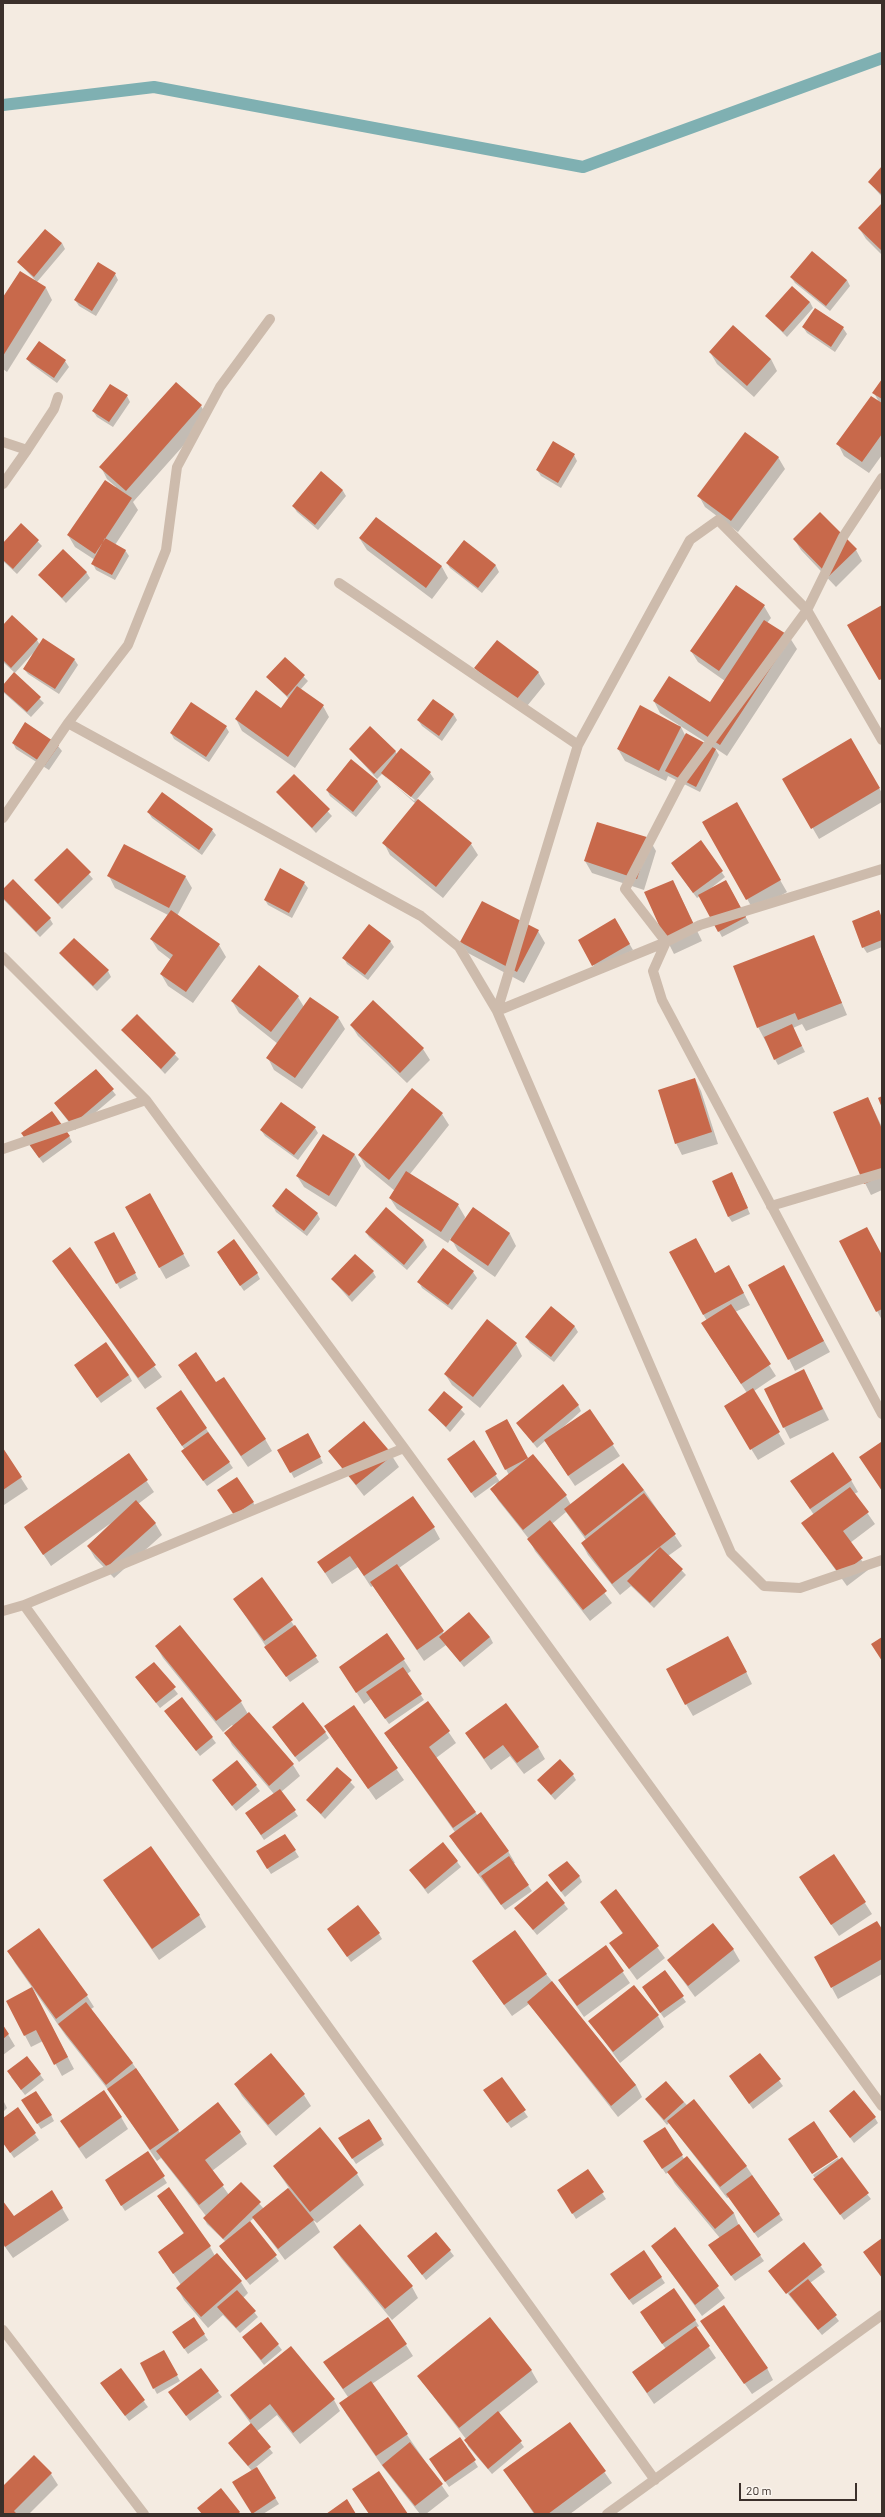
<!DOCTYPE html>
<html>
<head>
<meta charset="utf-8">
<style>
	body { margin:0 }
	#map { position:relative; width:885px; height:2517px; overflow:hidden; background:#f4ebe1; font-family:Barlow,sans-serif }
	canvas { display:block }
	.frame { position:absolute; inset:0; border:4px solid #3b302b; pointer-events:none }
	.scale { position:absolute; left:739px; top:2483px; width:118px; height:18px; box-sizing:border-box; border:2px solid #3b302b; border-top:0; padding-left:5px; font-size:12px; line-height:14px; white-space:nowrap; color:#3b302b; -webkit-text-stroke:3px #fbf5ee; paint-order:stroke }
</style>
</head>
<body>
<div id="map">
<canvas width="885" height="2517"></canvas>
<div class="frame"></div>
<div class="scale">20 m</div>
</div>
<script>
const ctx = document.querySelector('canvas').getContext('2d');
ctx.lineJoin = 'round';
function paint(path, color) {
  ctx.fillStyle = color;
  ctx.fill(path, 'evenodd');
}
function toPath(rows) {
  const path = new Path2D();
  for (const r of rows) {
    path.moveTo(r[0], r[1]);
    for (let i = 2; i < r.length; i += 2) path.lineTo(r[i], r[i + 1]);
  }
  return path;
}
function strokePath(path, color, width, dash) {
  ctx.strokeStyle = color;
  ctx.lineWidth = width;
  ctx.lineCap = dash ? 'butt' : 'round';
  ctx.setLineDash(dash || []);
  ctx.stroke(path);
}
const shadow = toPath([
	[882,167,882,197,869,182],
	[882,205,882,255,866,239,859,228],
	[62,243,65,249,37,282,46,288,52,300,7,372,3,369,3,299,35,280,18,262],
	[115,274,118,280,96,316,79,306,75,300],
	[791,277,847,280,850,286,830,311,795,283],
	[810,302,813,308,787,337,766,316],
	[815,310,843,328,847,334,835,352,807,333,803,327],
	[39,343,65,361,69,367,57,383,31,364,27,359],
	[710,352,771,359,777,371,754,397,717,364],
	[882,380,882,455,869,473,844,456,838,444,879,402,874,393],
	[127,396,130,402,113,427,97,417,93,411],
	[201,406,208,418,133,502,138,510,115,545,125,550,129,556,115,580,96,570,93,564,95,560,75,547,68,535,116,487,107,479,101,467],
	[574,455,577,461,561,488,541,476,537,470],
	[778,457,785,469,738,532,705,507,699,496],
	[321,472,343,491,346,496,318,530,297,512,293,506],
	[376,518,442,567,448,578,432,599,367,550,360,539],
	[21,524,42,546,17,574,3,561,3,544],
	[794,539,856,550,862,561,836,587,801,550],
	[464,541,496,566,499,572,482,593,450,568,447,563],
	[86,572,90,578,66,603,39,575],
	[764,606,771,618,767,623,790,638,797,649,727,756,715,748,719,755,700,792,668,776,666,781,625,761,618,749,680,725,685,735,706,744,707,743,660,713,654,701,710,703,725,681,698,662,691,651],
	[3,626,37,640,40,645,74,659,78,665,59,694,28,674,24,669,33,653,14,674,44,703,31,717,3,692,3,687,15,673,3,662],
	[285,658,308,681,300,690,323,706,329,717,295,768,242,731,236,719,282,709,289,699,268,678],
	[476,668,538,672,545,684,523,711,482,680],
	[433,700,454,715,457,720,442,741,422,726,418,720],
	[226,727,229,732,209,762,174,739,171,733],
	[850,740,882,793,882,802,819,839,784,779],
	[13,743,58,746,62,751,49,770,16,749],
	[350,749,395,751,397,754,401,749,430,773,434,779,417,799,471,844,478,855,443,898,390,855,384,843,416,804,382,774,377,779],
	[386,776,415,800,414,801,385,777],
	[351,760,378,782,381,787,356,817,330,796,327,790],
	[294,776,332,816,316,833,277,792],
	[736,804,787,892,754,911,703,822],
	[148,812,212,830,216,835,202,855,152,818],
	[649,839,656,851,644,890,592,873,585,861],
	[701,842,725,877,711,888,726,881,749,923,722,937,700,896,697,898,675,869],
	[67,849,93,879,62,909,35,880],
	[109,876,185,876,192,888,177,916,219,945,226,957,193,1003,168,986,161,974,171,960,158,950,151,939,168,915,115,888],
	[673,881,702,941,674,954,668,942],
	[304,883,308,888,292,918,268,905,265,900],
	[3,890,50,919,53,924,40,937,3,899],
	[878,911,882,918,882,947,867,953,863,947],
	[615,919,633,950,597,971,579,941],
	[538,931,545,943,524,983,468,953,461,942],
	[814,936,847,1015,806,1031,802,1024,793,1028,805,1052,778,1065,758,1027],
	[390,941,394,947,368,980,347,964,344,958],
	[60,954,108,971,111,977,97,991],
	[298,997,304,1007,338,1017,345,1029,302,1089,274,1070,268,1058,278,1044,239,1013,232,1001],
	[137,1015,179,1059,165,1074,123,1030],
	[351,1025,423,1049,430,1060,407,1083,358,1036],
	[96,1070,116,1095,75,1130,55,1104],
	[695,1079,701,1091,718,1144,682,1155,676,1143],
	[868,1098,882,1127,882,1190,871,1195,865,1183],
	[442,1114,449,1125,410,1174,458,1205,465,1217,464,1222,473,1208,510,1234,516,1246,495,1277,458,1251,451,1238,448,1243,397,1209,390,1198,395,1191,366,1167,359,1155],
	[315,1128,318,1133,298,1160,265,1136,261,1130],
	[323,1135,355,1155,361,1166,336,1207,304,1187,297,1176],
	[69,1136,72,1142,43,1163,25,1139],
	[735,1179,750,1214,732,1222,728,1216],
	[150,1194,190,1266,166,1279,126,1208],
	[273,1206,317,1213,320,1219,307,1236,276,1212],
	[386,1208,424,1241,427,1247,407,1270,369,1237,366,1232],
	[114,1233,138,1279,120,1289,95,1243],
	[69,1249,162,1377,145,1389,53,1261],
	[443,1250,473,1272,477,1278,452,1310,422,1288,419,1282],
	[882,1256,882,1320,877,1311],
	[221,1258,257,1273,260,1279,244,1291],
	[373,1272,376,1277,352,1302,332,1279],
	[736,1278,750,1305,735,1312,776,1376,754,1391,785,1444,758,1460,732,1418,747,1393,709,1335,707,1321,703,1314],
	[790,1278,830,1352,795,1371,789,1359],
	[551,1307,575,1327,578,1332,554,1362,530,1343,526,1337],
	[516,1344,522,1356,480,1408,452,1385,445,1374],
	[79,1371,129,1375,132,1381,101,1403],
	[186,1377,216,1383,265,1439,272,1451,248,1467],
	[810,1382,829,1420,790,1439,765,1390],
	[181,1392,233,1468,207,1486,186,1457,185,1450,160,1414],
	[444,1392,465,1414,450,1432,429,1410],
	[578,1405,581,1411,561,1429,590,1410,620,1456,575,1486,545,1441,537,1448,517,1423],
	[507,1420,528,1459,566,1496,571,1505,644,1490,682,1546,668,1556,686,1575,654,1608,631,1586,620,1595,588,1555,582,1544,586,1540,566,1512,552,1524,612,1603,590,1621,535,1551,529,1539,498,1500,492,1489,497,1482,475,1498,452,1465,474,1442,500,1482,509,1475,486,1432],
	[308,1434,323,1463,294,1478,279,1450],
	[3,1450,28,1489,4,1505,3,1504],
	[329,1451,392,1456,399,1467,364,1496],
	[128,1454,154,1492,138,1504,155,1523,162,1535,114,1578,95,1558,88,1546,111,1523,51,1566,25,1527],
	[851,1480,858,1492,854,1494,875,1524,850,1543,868,1570,847,1586,803,1524,814,1515,792,1482],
	[222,1496,253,1502,256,1508,238,1520],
	[434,1528,440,1539,399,1568,444,1634,490,1637,493,1643,464,1667,446,1645,424,1661,373,1586,371,1587,358,1567,332,1584,318,1562],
	[262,1579,319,1662,290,1682,234,1599],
	[387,1634,411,1671,407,1674,424,1700,389,1724,371,1699,364,1704,340,1667],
	[156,1646,241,1702,248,1714,249,1713,293,1765,300,1776,281,1792,298,1816,264,1840,250,1819,274,1794,232,1745,226,1733,233,1726,232,1725,223,1732,163,1658],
	[735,1649,752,1684,693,1716,686,1704],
	[154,1663,178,1694,160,1708,136,1677],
	[182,1698,216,1743,200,1756,169,1716],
	[428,1702,456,1743,436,1758,478,1816,508,1851,515,1863,513,1864,532,1891,505,1910,457,1847,450,1836,455,1832,385,1734],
	[353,1707,404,1780,376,1800,325,1727],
	[325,1732,329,1738,299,1762,277,1733],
	[466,1734,538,1747,545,1759,524,1774,510,1756,491,1770],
	[237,1761,260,1791,236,1811,213,1781],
	[337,1768,355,1787,325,1819,307,1800],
	[573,1775,576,1780,555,1800,538,1780],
	[285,1835,299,1857,271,1874,257,1852],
	[443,1843,461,1867,428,1894,410,1870],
	[834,1855,872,1914,839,1936,807,1889],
	[579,1876,582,1882,565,1897,553,1881],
	[104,1881,199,1915,206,1927,159,1960],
	[547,1882,568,1909,537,1935,515,1908],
	[615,1890,665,1958,637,1980,611,1944,623,1934,601,1902],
	[38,1930,87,1996,94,2007,91,2009,133,2064,180,2133,218,2104,240,2133,247,2144,212,2171,229,2195,241,2183,264,2209,289,2188,274,2166,320,2128,357,2174,364,2185,317,2223,313,2220,320,2232,285,2260,254,2218,249,2222,279,2261,250,2285,220,2247,226,2242,207,2224,204,2218,206,2216,161,2158,157,2161,110,2092,66,2036,15,1963,8,1951],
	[882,1931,882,1974,838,1999,832,1988],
	[379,1934,382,1939,351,1962,332,1935],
	[606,1947,630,1983,584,2017,559,1981],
	[733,1949,740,1961,695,1997,668,1960],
	[473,1962,546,1974,636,2085,642,2097,618,2117,529,2004,512,2016],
	[664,1971,686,2002,664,2018,643,1988],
	[38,2000,74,2069,62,2076,43,2041,31,2047,7,2001],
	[658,2016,664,2027,620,2063,590,2021],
	[3,2026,15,2046,3,2055],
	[271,2054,304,2095,311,2106,276,2136,242,2096,235,2084],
	[760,2054,783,2086,753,2109,730,2077],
	[27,2057,44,2080,25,2095,11,2077],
	[501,2079,528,2117,511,2128,488,2096],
	[3,2100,7,2108,3,2112],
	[646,2100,684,2102,746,2166,783,2220,758,2238,729,2197,727,2198,669,2123,667,2125],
	[26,2106,51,2115,54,2121,41,2129],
	[18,2109,39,2140,14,2158,3,2142,3,2119],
	[830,2111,875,2118,878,2123,854,2143],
	[121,2117,128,2129,86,2159,68,2133],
	[665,2128,684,2159,687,2157,734,2213,739,2226,764,2261,735,2281,713,2251,720,2238,675,2184,668,2172,666,2174,648,2147],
	[381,2139,384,2145,356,2164,343,2144],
	[148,2152,167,2183,125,2211,109,2186],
	[838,2158,871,2199,844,2220,813,2175],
	[588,2171,606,2199,576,2219,562,2196],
	[158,2196,210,2247,215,2256,217,2254,241,2282,248,2293,243,2298,258,2317,240,2333,223,2315,208,2328,184,2300,178,2289,181,2285,159,2252,184,2234],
	[3,2203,13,2218,62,2208,69,2220,13,2258,3,2244],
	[675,2229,725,2298,702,2316,652,2246],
	[436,2233,454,2256,426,2280,408,2256],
	[804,2244,825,2272,810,2283,839,2321,822,2335,769,2271],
	[334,2247,412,2287,418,2298,392,2320,341,2258],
	[644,2252,665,2283,633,2305,614,2280],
	[193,2318,208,2340,188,2354,176,2337],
	[644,2318,695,2320,699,2326,696,2328,716,2358,654,2404,633,2373,666,2349],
	[261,2323,282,2350,264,2365,243,2338],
	[708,2332,767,2368,773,2380,752,2394],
	[406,2345,413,2356,372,2384,449,2496,426,2514,420,2514,383,2467,347,2415,340,2403,348,2397,324,2362],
	[164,2352,180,2381,157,2394,141,2364],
	[120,2369,148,2407,129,2421,105,2389],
	[200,2369,222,2397,190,2421,173,2398],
	[531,2370,538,2382,499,2413,524,2447,492,2474,468,2446,466,2439,418,2376],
	[231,2396,334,2400,340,2411,300,2444,277,2415,256,2432,273,2453,256,2467,279,2504,263,2514,253,2514,234,2482,252,2471,233,2449,251,2424],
	[570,2423,612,2483,570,2514,534,2514,505,2470],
	[460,2438,478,2467,449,2487,433,2464],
	[34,2456,51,2474,58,2485,29,2514,3,2514,3,2487]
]);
const stream = toPath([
	[3,105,154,87,583,167,882,58]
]);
const building = toPath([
	[882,166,882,195,868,182],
	[882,203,882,251,858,228],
	[45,229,62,243,34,277,17,262],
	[812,251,847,280,826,306,790,277],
	[98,262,116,273,92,311,74,300],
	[20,271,46,287,3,356,3,297],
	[792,286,810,302,783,332,765,316],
	[815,308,844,327,831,347,802,327],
	[733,325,771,359,747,386,709,352],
	[39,341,66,360,54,378,26,359],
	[882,379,882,399,872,393],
	[176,382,202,405,126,491,99,467],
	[110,384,128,395,109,422,92,411],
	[871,396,882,403,882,434,862,462,836,444],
	[745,432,779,457,731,521,697,496],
	[553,441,575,454,558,483,536,470],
	[321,471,343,490,315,525,292,506],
	[105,480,132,498,95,554,67,535],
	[820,512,857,549,829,576,793,539],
	[376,517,442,566,426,588,359,538],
	[21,523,39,540,13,569,3,560,3,543],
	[105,538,126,550,112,575,91,564],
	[464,540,496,565,478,588,446,563],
	[63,549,87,572,62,598,38,575],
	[736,585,765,605,719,671,690,651],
	[882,605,882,679,879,680,847,625],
	[12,615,38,639,11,668,3,660,3,625],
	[764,620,791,637,720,745,653,701,669,676,710,702],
	[43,638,75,659,55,689,23,669],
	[497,640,539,672,516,700,474,668],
	[285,657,305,675,287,696,266,677],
	[14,672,41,697,27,712,3,691,3,685],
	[297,686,324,705,288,757,235,719,256,690,281,708],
	[433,699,454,714,439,736,417,720],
	[191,702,227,726,206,757,170,733],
	[640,705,681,727,659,771,617,749],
	[25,722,59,745,45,765,12,743],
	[370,726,396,751,374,774,349,749],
	[686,733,716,749,696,787,665,771],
	[851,738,880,788,811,829,782,779],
	[401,748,431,772,411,797,381,773],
	[351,759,378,781,353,812,326,790],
	[294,774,330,809,312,828,276,792],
	[162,792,213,829,199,850,147,812],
	[418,799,472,843,436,887,382,843],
	[737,802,781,880,746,900,702,822],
	[597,822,650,838,637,879,584,861],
	[701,840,723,871,693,893,671,863],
	[124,844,186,876,169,908,107,876],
	[67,848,91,872,58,904,34,880],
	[280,868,305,882,289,913,264,900],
	[13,879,51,918,36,932,3,898,3,889],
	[673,880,696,929,667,943,644,892],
	[726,880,746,917,718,932,698,895],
	[482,901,539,930,517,972,460,942],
	[171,910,220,944,186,992,160,974,173,955,150,939],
	[879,910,882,918,882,940,862,948,852,921],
	[615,918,630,944,592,966,578,940],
	[369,924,391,941,365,975,342,958],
	[814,935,842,1003,798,1020,795,1013,757,1028,733,966],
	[74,938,109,970,93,986,59,953],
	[259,965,299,996,271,1032,231,1001],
	[310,997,339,1017,295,1078,266,1058],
	[373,1000,424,1048,400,1073,350,1025],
	[137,1014,176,1053,161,1069,121,1030],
	[792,1024,802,1046,774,1060,764,1037],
	[96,1069,114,1089,72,1125,54,1103],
	[695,1078,712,1132,675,1144,658,1090],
	[412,1088,443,1113,389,1180,358,1155],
	[882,1096,882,1108,878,1098],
	[868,1097,882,1129,882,1176,864,1184,833,1112],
	[281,1102,316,1127,294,1155,260,1130],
	[52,1111,70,1136,39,1158,21,1133],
	[323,1134,355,1154,329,1196,296,1176],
	[406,1171,459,1204,441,1232,389,1198],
	[732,1172,748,1208,728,1217,712,1181],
	[286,1188,318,1213,304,1231,272,1206],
	[150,1193,184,1254,159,1268,125,1207],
	[386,1207,424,1240,404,1265,365,1232],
	[473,1207,510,1233,488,1266,450,1240],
	[867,1227,882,1255,882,1309,876,1312,839,1241],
	[114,1232,136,1273,116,1284,94,1242],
	[696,1238,715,1273,729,1265,744,1293,703,1315,669,1252],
	[234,1239,258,1273,240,1286,217,1252],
	[70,1247,156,1365,138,1378,52,1261],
	[443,1248,474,1271,448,1305,417,1282],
	[355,1254,374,1271,349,1296,331,1279],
	[784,1265,824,1341,788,1360,748,1285],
	[731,1304,771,1364,741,1384,701,1323],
	[551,1306,575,1326,551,1357,525,1337],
	[487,1319,517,1343,473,1397,444,1374],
	[106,1342,129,1375,97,1398,74,1365],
	[196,1352,216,1382,224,1377,266,1439,241,1456,178,1365],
	[804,1369,823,1409,783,1428,764,1389],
	[563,1384,579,1405,533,1443,516,1423],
	[753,1388,780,1432,750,1450,724,1406],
	[181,1390,207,1428,182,1446,156,1408],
	[444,1391,463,1407,446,1427,428,1410],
	[590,1409,614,1444,568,1476,544,1440],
	[507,1419,528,1458,505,1470,485,1431],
	[364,1421,393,1455,356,1485,328,1451],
	[208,1432,230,1462,203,1481,181,1451],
	[308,1433,321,1457,290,1473,277,1450],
	[474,1440,497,1474,471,1493,447,1459],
	[881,1442,882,1443,882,1491,859,1457],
	[3,1448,22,1477,3,1490],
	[833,1452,852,1480,810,1509,790,1481],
	[129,1453,148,1480,43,1555,24,1527],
	[533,1454,567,1495,523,1530,490,1489],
	[623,1463,644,1490,585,1536,564,1509],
	[237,1477,254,1502,234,1515,217,1490],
	[850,1487,869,1512,843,1531,863,1558,840,1575,801,1523],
	[644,1493,676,1534,612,1584,581,1543],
	[413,1496,435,1527,364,1576,350,1556,325,1573,317,1562],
	[136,1500,156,1523,107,1567,87,1546],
	[550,1520,607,1591,583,1610,527,1539],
	[660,1547,683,1569,650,1603,627,1581],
	[397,1564,444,1631,417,1650,370,1582],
	[262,1577,293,1620,264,1641,233,1599],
	[469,1612,490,1637,460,1662,439,1637],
	[180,1625,242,1701,216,1721,155,1646],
	[295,1625,317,1656,286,1677,264,1647],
	[387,1633,405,1659,356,1693,339,1667],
	[728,1636,747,1672,685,1705,666,1669],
	[882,1637,882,1661,871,1644],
	[154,1662,176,1687,156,1703,135,1677],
	[403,1667,422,1694,385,1719,366,1692],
	[182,1697,213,1737,196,1751,164,1711],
	[428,1701,450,1731,429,1747,476,1812,453,1828,384,1733],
	[303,1702,326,1732,295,1757,272,1727],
	[506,1703,539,1747,517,1763,503,1745,484,1759,465,1733],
	[354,1705,398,1768,368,1789,324,1726],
	[249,1712,294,1764,269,1786,224,1733],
	[560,1759,574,1774,551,1795,537,1780],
	[237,1760,257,1785,232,1806,212,1780],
	[337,1767,352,1780,321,1814,306,1800],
	[280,1789,296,1810,261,1835,245,1813],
	[481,1812,509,1851,478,1874,449,1836],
	[285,1834,296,1850,267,1869,256,1851],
	[443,1842,458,1861,425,1889,409,1870],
	[151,1846,200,1915,152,1949,103,1880],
	[834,1854,866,1902,831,1925,799,1877],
	[509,1856,529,1885,501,1905,481,1876],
	[567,1861,580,1876,561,1892,548,1875],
	[547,1881,565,1903,533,1930,514,1908],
	[616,1889,659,1946,629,1969,609,1943,623,1933,600,1902],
	[358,1905,380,1933,347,1957,327,1929],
	[877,1921,882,1929,882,1959,831,1988,814,1957],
	[713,1923,734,1949,688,1986,667,1960],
	[39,1928,88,1995,56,2019,7,1951],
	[515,1930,547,1974,504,2005,472,1961],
	[606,1945,624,1971,577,2006,558,1980],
	[665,1970,684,1996,660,2013,642,1987],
	[552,1981,636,2085,611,2106,527,2002],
	[634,1985,659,2015,613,2052,588,2021],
	[32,1987,68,2057,54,2065,36,2030,24,2036,6,2001],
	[86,2002,133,2063,106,2085,58,2024],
	[3,2025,9,2034,3,2039],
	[271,2053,305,2094,268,2125,234,2084],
	[760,2053,781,2079,749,2104,729,2076],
	[27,2056,41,2074,21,2090,7,2071],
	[136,2068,179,2130,150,2150,107,2089],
	[502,2077,526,2110,507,2123,483,2090],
	[666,2081,684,2102,664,2120,645,2099],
	[104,2090,122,2117,79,2148,60,2121],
	[854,2090,876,2117,850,2138,829,2111],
	[36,2091,52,2115,37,2124,21,2100],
	[694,2099,747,2166,720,2187,667,2121],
	[218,2102,241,2132,205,2160,224,2185,199,2205,156,2151],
	[18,2107,36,2133,10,2153,3,2143,3,2118],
	[369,2119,382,2139,352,2159,338,2138],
	[814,2121,838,2157,812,2174,788,2139],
	[320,2127,358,2173,310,2212,273,2166],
	[665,2127,683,2155,662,2169,643,2141],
	[148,2151,165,2176,121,2206,105,2180],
	[687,2156,734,2213,715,2229,667,2172],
	[842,2157,869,2193,840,2215,813,2179],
	[588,2169,604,2192,572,2214,557,2190],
	[752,2175,780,2214,754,2233,726,2194],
	[241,2182,261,2202,223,2239,203,2218],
	[169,2187,211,2246,173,2274,158,2252,184,2233,157,2196],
	[288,2188,314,2220,278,2249,252,2217],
	[52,2190,63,2208,5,2247,3,2243,3,2201,14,2216],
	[250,2221,277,2255,246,2280,219,2246],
	[360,2224,413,2286,385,2309,333,2247],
	[739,2224,761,2255,731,2276,708,2245],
	[675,2227,719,2286,695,2305,651,2246],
	[436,2232,451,2250,422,2275,407,2256],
	[882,2238,882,2278,863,2252],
	[804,2242,822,2265,786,2294,768,2271],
	[644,2250,662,2277,629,2300,610,2274],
	[217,2253,242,2281,201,2317,176,2288],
	[808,2279,837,2315,818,2330,789,2294],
	[674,2288,696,2320,662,2344,640,2312],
	[237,2290,256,2311,236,2328,217,2307],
	[724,2305,768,2368,744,2384,700,2321],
	[194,2317,205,2334,184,2349,172,2332],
	[388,2317,407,2344,343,2389,323,2362],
	[490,2317,532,2370,459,2428,417,2376],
	[261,2322,279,2344,261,2360,242,2337],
	[696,2326,710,2346,647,2393,632,2372],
	[291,2346,335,2399,293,2433,270,2404,250,2420,230,2395],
	[164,2350,178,2375,153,2389,140,2363],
	[121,2368,145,2400,125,2416,100,2383],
	[201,2368,219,2391,186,2416,168,2392],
	[371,2381,408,2434,376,2456,339,2403],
	[498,2411,522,2441,488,2469,464,2440],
	[570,2422,606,2471,548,2514,535,2514,503,2470],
	[251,2423,271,2447,248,2466,228,2443],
	[460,2437,476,2460,445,2482,429,2459],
	[410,2442,443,2484,415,2506,382,2465],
	[34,2455,52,2473,14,2511,17,2514,3,2514,3,2486],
	[257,2467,276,2498,252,2514,232,2482],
	[379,2471,408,2514,369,2514,352,2489],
	[221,2488,240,2512,238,2514,202,2514,197,2508],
	[347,2499,356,2514,326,2514]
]);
const street = toPath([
	[3,442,27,450,54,409,58,397],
	[3,484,27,450],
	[339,583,578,745],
	[68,723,421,916,459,947,497,1011,731,1553,764,1586,800,1588,882,1560],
	[3,818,68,723,128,645,166,550,177,467,220,387,270,319],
	[882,869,700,925,666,942,653,971,662,1000,882,1414],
	[3,957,146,1100,404,1448,882,2106],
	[497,1011,578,745,690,540,718,520,807,610,882,740],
	[497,1011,666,942,625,889,680,783,807,610,843,537,882,478],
	[3,1149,146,1100],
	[771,1206,882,1173],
	[24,1605,655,2480],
	[3,1611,24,1605,404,1448],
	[3,2330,144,2514],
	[607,2514,882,2315]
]);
paint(shadow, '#0003');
strokePath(stream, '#7fb0b2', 12);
paint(building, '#c8694b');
strokePath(street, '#cdbbac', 10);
</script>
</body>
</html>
